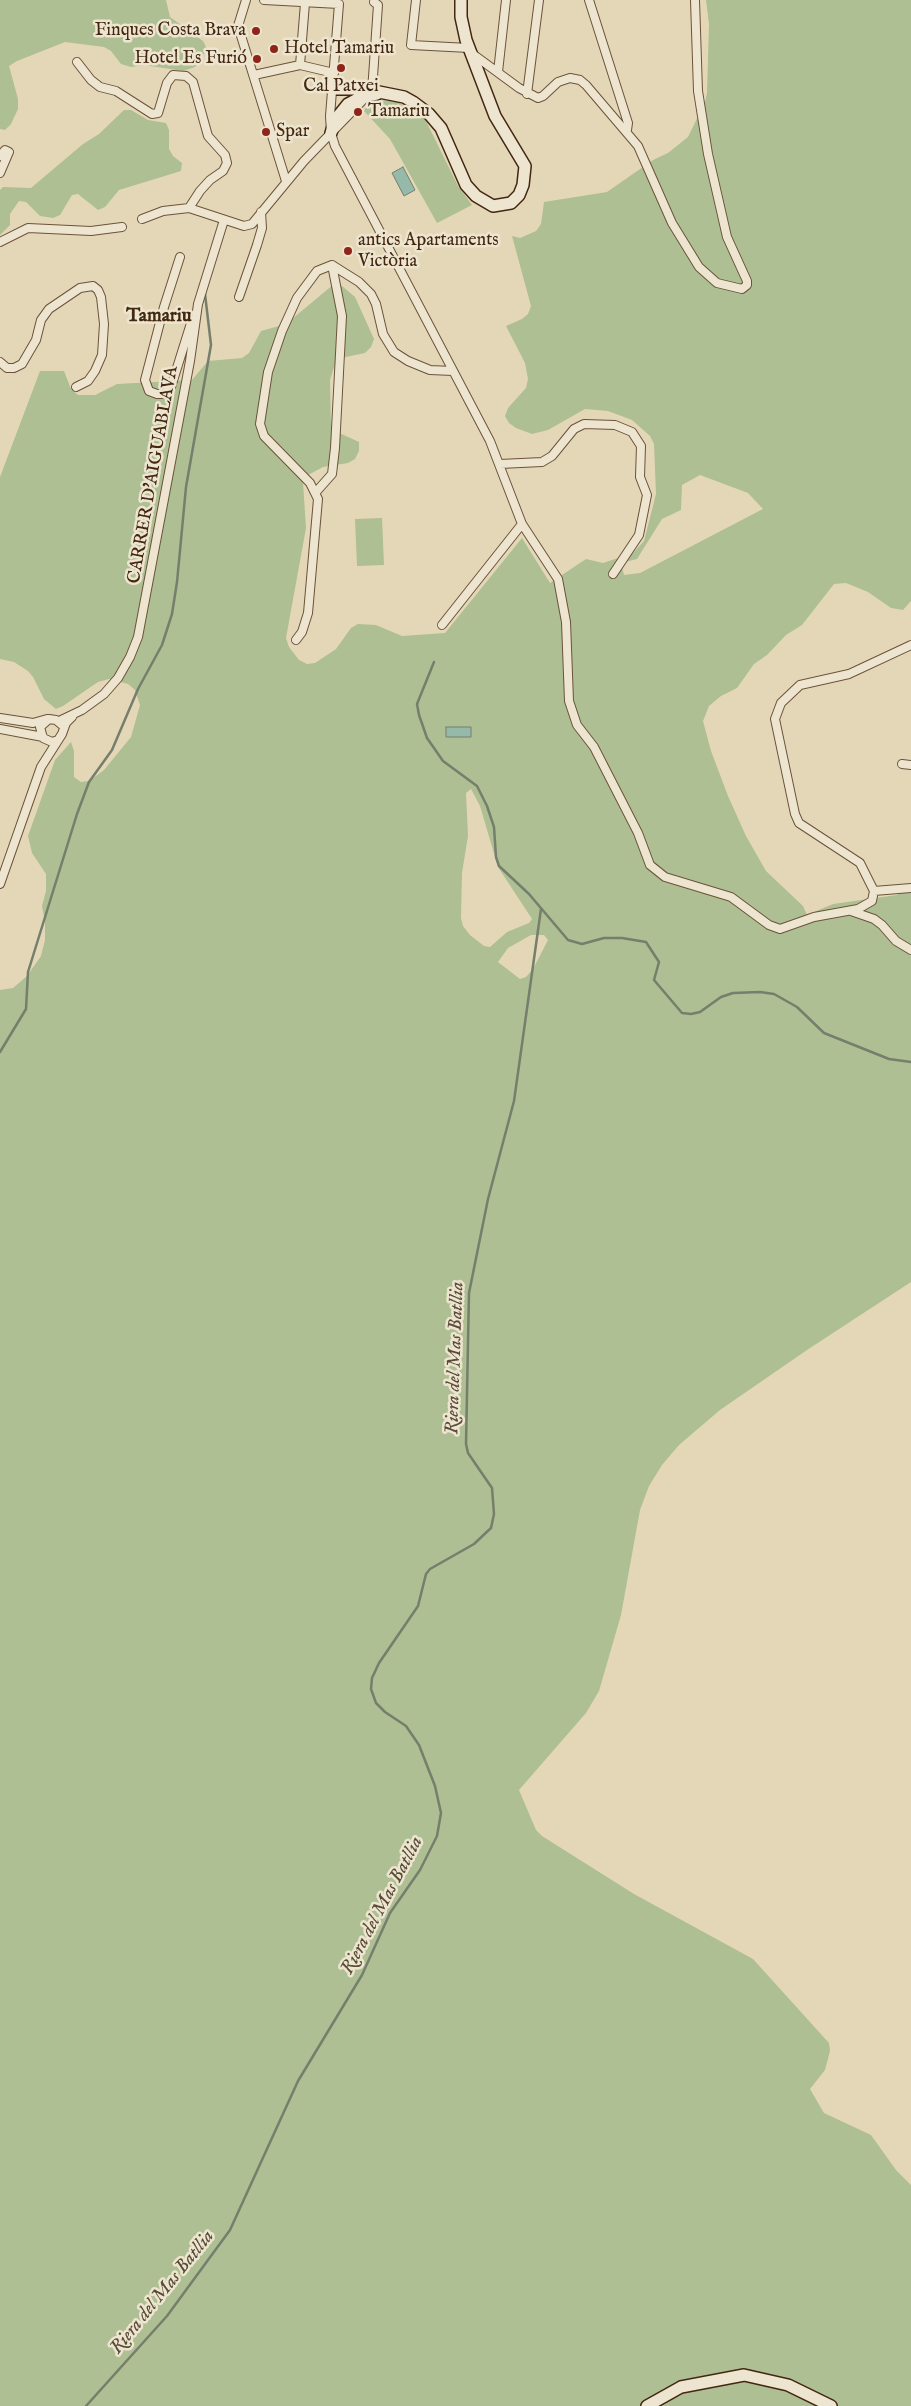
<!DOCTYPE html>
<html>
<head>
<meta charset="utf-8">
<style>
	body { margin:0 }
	canvas { display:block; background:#e4d7b7 }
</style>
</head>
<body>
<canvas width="911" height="2406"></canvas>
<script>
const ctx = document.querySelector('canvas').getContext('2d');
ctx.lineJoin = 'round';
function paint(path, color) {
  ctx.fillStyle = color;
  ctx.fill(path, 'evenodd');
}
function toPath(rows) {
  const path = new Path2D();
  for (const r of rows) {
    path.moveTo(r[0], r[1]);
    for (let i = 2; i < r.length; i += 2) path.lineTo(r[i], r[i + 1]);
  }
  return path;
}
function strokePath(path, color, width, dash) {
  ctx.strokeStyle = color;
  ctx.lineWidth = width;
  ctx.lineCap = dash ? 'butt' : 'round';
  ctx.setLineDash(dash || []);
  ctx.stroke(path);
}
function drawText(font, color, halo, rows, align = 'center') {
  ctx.font = font + ' "IM FELL English",serif';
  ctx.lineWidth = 5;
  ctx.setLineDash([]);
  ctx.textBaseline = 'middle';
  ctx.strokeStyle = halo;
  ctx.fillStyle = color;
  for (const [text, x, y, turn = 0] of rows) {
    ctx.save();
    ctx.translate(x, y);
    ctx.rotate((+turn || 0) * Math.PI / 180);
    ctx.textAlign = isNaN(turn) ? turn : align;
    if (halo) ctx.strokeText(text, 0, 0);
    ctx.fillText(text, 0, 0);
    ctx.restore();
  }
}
const green = toPath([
	[0,0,166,0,170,17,203,41,207,49,195,67,183,71,144,65,131,67,121,64,111,51,104,47,65,42,17,61,9,66,18,99,18,109,11,124,5,130,0,129],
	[706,0,911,0,911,601,903,610,891,608,868,592,846,583,834,584,802,625,786,635,767,655,754,664,737,688,721,696,709,706,703,721,711,751,728,796,746,836,766,871,803,906,807,915,833,904,897,895,911,883,911,1282,807,1350,720,1410,679,1445,662,1465,649,1486,640,1510,621,1615,599,1691,586,1713,519,1790,536,1830,542,1836,634,1894,753,1959,829,2043,830,2051,825,2070,810,2089,824,2113,871,2135,896,2170,911,2185,911,2406,0,2406,0,990,13,988,27,976,41,956,45,940,45,922,42,906,46,891,46,874,32,853,28,836,55,760,71,742,74,751,74,777,81,782,89,781,104,770,131,737,140,705,135,690,128,684,109,679,98,682,63,706,56,709,44,699,33,677,28,671,14,662,0,659,0,477,40,371,64,371,71,389,78,395,95,395,117,384,192,380,208,361,242,358,249,353,261,331,286,324,334,284,342,286,355,297,374,339,371,347,365,353,341,358,335,364,330,380,331,425,335,431,359,442,359,451,355,459,348,463,323,467,308,475,303,482,306,528,286,638,289,647,299,660,307,664,315,663,336,649,351,628,358,624,376,625,402,636,445,633,522,538,550,583,586,559,603,563,633,553,644,541,656,494,654,444,650,436,632,420,608,411,585,409,548,430,532,434,516,428,509,423,505,416,508,408,526,388,528,379,525,363,506,326,522,319,528,314,531,306,512,236,520,238,536,231,541,224,544,202,607,192,653,160,668,153,688,137,705,102,707,93,709,24],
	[700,475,748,493,763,509,640,573,624,575,621,563,637,559,662,519,681,510,682,485],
	[471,789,480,806,498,867,532,919,529,923,507,932,490,947,484,946,470,935,463,926,461,918,462,873,468,836,466,793],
	[531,935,544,935,548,940,533,969,526,977,520,979,498,962,508,948],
	[371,99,398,102,425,119,458,186,472,205,437,223,390,139,364,111],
	[124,110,131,110,148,120,166,123,169,130,169,149,173,156,182,163,181,171,119,190,105,207,98,210,78,194,72,195,60,215,53,218,40,216,26,202,19,201,10,214,10,225,0,235,0,190,3,187,31,188,83,144,99,134],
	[382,518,384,565,357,566,355,519]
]);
const water = toPath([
	[403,167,415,190,404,196,392,173,403,167],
	[446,727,471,727,471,737,446,737,446,727]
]);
const stream = toPath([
	[434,662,417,704,419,715,427,738,443,761,477,786,487,806,494,827,496,857,499,866,529,894,568,940,582,944,604,938,622,938,646,942,659,962,654,980,682,1013,691,1014,700,1012,721,997,733,993,760,992,774,994,797,1007,824,1033,889,1059,911,1062],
	[0,1052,26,1009,28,972,77,814,89,782,112,750,138,689,162,645,172,614,177,582,186,487,211,345,205,294],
	[86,2406,167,2316,230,2230,298,2081,362,1975,390,1913,420,1870,437,1836,441,1813,435,1786,419,1745,406,1726,385,1712,376,1703,371,1689,372,1678,379,1663,418,1606,426,1574,430,1569,474,1544,491,1528,494,1514,492,1488,468,1453,466,1444,469,1293,488,1199,514,1101,541,909]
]);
const street = toPath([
	[246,0,238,26,286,181],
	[264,0,339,4,330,116,331,133,335,146,490,441,522,524,558,579,566,622,569,701,577,725,594,747,638,833,650,865,665,877,731,897,769,925,780,929,814,917,858,909,872,901,874,891],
	[416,0,411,45,469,48,474,55,519,88,538,98,543,96,558,82,570,78,580,80,586,85,638,146,672,223,699,267,717,283,742,289,747,285,747,281,727,237,708,154,698,91,695,0],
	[589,0,628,123,627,130],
	[77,62,91,80,100,87,116,91,152,114,158,113,167,83,173,75,186,76,193,82,208,136,225,155,227,163,223,171,210,180,200,191,189,208],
	[300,65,305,3],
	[498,72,506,0],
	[254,75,300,65,334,73],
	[372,91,378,5,374,2],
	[527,94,539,0],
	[0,156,5,150,9,152,0,173],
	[142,219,163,211,189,208,244,226,252,224,304,161,365,98],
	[0,242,28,228,91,231,122,227],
	[180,257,164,307,145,380,149,391,157,394,164,394,171,387,192,320],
	[239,297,257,245,262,228,261,212],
	[0,362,7,368,14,368,22,364,36,340,41,320,49,309,80,288,93,286,98,290,101,297,104,324,102,355,95,371,88,381,76,387],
	[500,464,542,462,552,456,574,429,584,424,615,425,632,432,641,446,640,477,647,495,639,535,613,574],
	[316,492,332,474,335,448,342,316,332,265],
	[442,625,522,524],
	[296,640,302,632,308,613,318,499,310,483,264,436,260,424,268,372,282,331,297,298,317,271,332,265,359,282,371,294,376,304,383,334,394,352,408,361,430,370,453,371],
	[0,718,33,723,47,719],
	[59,721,82,710,104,694,118,678,130,657,138,637,190,361,198,304,224,220],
	[0,729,43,737],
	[58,740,52,742,43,738,40,727,49,719,56,720,62,725],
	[902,764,911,765],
	[0,884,41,767,62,734,66,723,72,717],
	[874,891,860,863,799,823,795,814,775,719,781,703,800,685,849,674,911,645],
	[874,891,911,888],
	[851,911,874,919,882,925,896,941,911,950]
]);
const secondary = toPath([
	[332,89,364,89,404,97,413,102,429,114,441,128,466,185,476,196,493,206,511,203,519,195,523,185,525,166,495,116,466,40,461,17,461,0],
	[331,133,335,120,348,104,361,97,377,94],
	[647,2406,681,2387,744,2375,788,2385,831,2406]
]);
const markers = [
	[256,31,5,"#8f2418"],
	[274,49,5,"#8f2418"],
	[257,59,5,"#8f2418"],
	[341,68,5,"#8f2418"],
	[358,112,5,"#8f2418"],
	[266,132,5,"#8f2418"],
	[348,251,5,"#8f2418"]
];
const poiNames = [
	["Finques Costa Brava",246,31,"right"],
	["Hotel Tamariu",284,49],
	["Hotel Es Furió",247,59,"right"],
	["Cal Patxei",341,87,"center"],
	["Tamariu",368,112],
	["Spar",276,132],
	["antics Apartaments",358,241],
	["Victòria",358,262]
];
const streetNames = [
	["CARRER D'AIGUABLAVA",154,475,-80]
];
const neighbourhoodNames = [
	["Tamariu",159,317]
];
const waterNames = [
	["Riera del Mas Batllia",456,1358,-88],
	["Riera del Mas Batllia",383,1906,-62],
	["Riera del Mas Batllia",163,2293,-51]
];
paint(green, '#aebf93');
paint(water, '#96baaa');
strokePath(water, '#757f6c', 1);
strokePath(stream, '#757f6c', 2.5);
strokePath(street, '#6b533a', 10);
strokePath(secondary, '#432710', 14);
strokePath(street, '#ede5d0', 8);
strokePath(secondary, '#ede5d0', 11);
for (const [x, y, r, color] of markers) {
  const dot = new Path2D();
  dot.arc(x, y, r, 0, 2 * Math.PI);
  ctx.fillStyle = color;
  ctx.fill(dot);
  strokePath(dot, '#ede5d0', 2);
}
drawText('18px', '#432710', '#ede5d0', poiNames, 'left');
drawText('18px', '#432710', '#ede5d0', streetNames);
drawText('bold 19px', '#432710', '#ede5d0', neighbourhoodNames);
drawText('italic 19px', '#584c36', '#ede5d0', waterNames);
</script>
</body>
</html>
